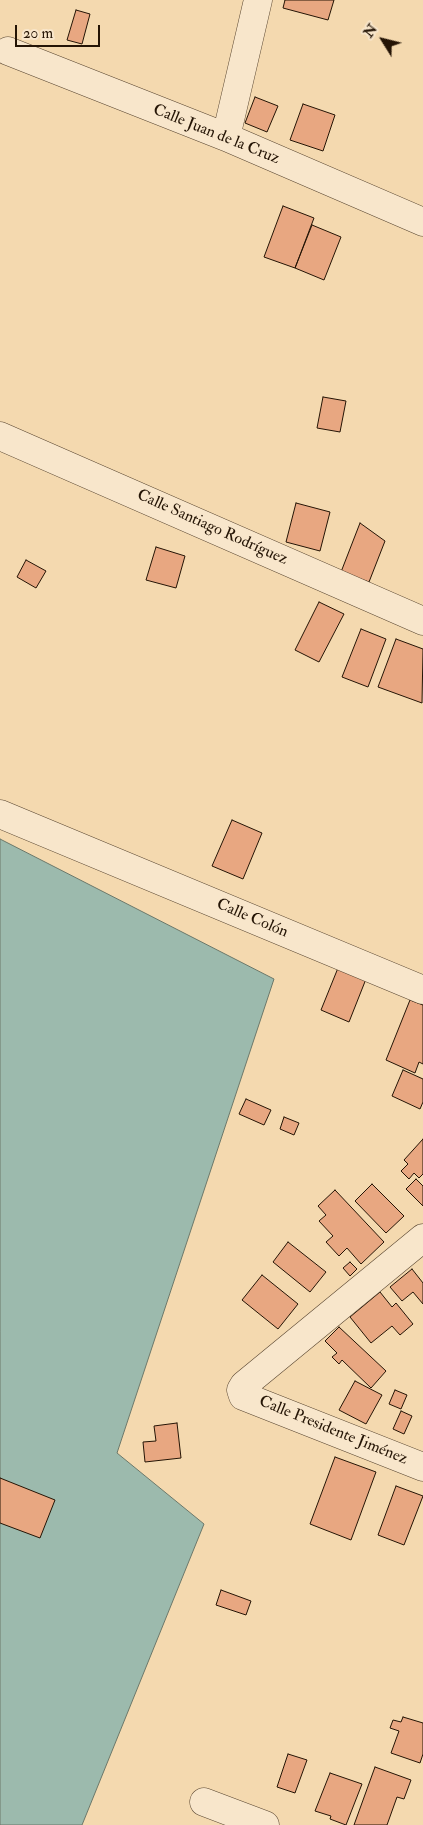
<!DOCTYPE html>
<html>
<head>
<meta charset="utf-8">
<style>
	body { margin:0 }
	#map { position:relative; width:423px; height:1825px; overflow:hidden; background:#f4d9af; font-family:"IM FELL Double Pica",serif }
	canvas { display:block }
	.north { position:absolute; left:358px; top:15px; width:50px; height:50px; -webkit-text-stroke:4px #f8e6cb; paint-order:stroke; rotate:306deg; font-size:14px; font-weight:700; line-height:20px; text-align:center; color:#241405 }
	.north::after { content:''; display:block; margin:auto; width:18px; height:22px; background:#241405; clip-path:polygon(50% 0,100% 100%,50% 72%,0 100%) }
	.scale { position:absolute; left:15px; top:25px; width:85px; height:22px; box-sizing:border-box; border:2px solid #241405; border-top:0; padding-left:6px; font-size:15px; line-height:18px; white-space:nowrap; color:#241405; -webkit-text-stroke:4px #f8e6cb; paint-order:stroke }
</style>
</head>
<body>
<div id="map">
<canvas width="423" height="1825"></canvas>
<div class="north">N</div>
<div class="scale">20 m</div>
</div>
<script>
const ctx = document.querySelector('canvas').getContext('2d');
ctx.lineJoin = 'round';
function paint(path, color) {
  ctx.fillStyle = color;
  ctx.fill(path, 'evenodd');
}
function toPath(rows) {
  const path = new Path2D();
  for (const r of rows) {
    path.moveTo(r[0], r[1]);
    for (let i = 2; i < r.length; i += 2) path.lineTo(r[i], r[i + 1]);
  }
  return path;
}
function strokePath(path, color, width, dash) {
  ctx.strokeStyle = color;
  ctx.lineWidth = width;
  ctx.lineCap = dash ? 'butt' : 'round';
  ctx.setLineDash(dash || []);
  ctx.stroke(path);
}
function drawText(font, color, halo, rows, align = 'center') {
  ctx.font = font + ' "IM FELL Double Pica",serif';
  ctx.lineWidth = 4;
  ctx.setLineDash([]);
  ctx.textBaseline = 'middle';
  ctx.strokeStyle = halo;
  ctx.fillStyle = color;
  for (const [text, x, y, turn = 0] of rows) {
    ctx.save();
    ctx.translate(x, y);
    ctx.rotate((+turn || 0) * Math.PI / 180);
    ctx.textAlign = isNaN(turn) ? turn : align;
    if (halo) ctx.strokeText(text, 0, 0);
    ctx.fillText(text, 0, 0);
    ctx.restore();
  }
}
const water = toPath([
	[0,839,274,979,117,1453,204,1524,82,1825,0,1825,0,839]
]);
const building = toPath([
	[285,0,334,0,328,20,283,8,285,0],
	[76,10,90,14,82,44,67,40,76,10],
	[255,97,278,106,267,132,245,123,255,97],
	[303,104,335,115,323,151,290,140,303,104],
	[283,206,314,218,295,268,264,257,283,206],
	[312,225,341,237,324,280,295,268,312,225],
	[323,397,346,401,340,432,317,428,323,397],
	[296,503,330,512,320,551,286,542,296,503],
	[360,523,385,541,369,582,341,572,360,523],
	[156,547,185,556,176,588,146,580,156,547],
	[26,560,46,571,36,588,17,577,26,560],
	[319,602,344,614,319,662,295,650,319,602],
	[361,629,386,639,368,687,342,677,361,629],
	[396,639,423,649,422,703,378,687,396,639],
	[232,820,262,833,243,879,212,866,232,820],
	[338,968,366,979,349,1022,321,1010,338,968],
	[410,1000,423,1005,423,1064,419,1062,415,1073,386,1060,410,1000],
	[403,1070,423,1079,423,1102,420,1109,392,1096,403,1070],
	[246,1099,271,1110,264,1125,239,1114,246,1099],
	[284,1117,299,1123,294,1135,280,1129,284,1117],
	[423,1139,423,1174,419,1178,414,1173,409,1179,401,1171,408,1164,404,1160,423,1139],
	[416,1179,423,1186,423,1206,406,1189,416,1179],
	[372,1184,404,1216,386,1233,355,1201,372,1184],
	[335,1190,384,1242,361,1264,347,1248,339,1256,326,1242,333,1236,319,1221,326,1215,318,1206,335,1190],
	[288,1242,326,1272,310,1292,273,1262,288,1242],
	[350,1262,357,1269,350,1276,343,1268,350,1262],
	[412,1269,423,1283,423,1304,413,1292,402,1301,390,1287,412,1269],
	[262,1275,298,1304,278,1329,242,1300,262,1275],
	[380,1292,392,1307,396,1303,413,1324,400,1335,392,1326,371,1343,350,1317,380,1292],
	[339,1327,386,1371,371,1388,342,1360,339,1364,332,1357,337,1353,325,1341,339,1327],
	[355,1381,382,1395,366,1424,339,1410,355,1381],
	[395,1390,407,1395,401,1409,389,1404,395,1390],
	[401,1411,412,1416,404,1434,393,1429,401,1411],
	[177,1423,181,1458,145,1462,143,1442,156,1441,154,1426,177,1423],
	[335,1457,376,1472,351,1540,310,1524,335,1457],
	[0,1478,55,1500,40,1538,0,1523,0,1478],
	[396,1486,423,1496,404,1545,378,1535,396,1486],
	[221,1590,251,1601,246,1615,216,1605,221,1590],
	[403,1717,423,1723,423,1754,420,1763,391,1753,399,1731,390,1728,393,1720,401,1722,403,1717],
	[288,1754,307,1760,295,1793,277,1787,288,1754],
	[375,1767,411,1780,404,1799,397,1797,387,1825,354,1825,375,1767],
	[330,1773,362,1784,346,1825,330,1819,331,1816,315,1811,330,1773]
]);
const minor = toPath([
	[8,51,226,137,423,222],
	[226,137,258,0],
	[0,436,423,621],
	[0,814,423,990],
	[423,1238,244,1385,241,1390,243,1396,423,1467],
	[204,1802,265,1825]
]);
const streetNames = [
	["Calle Juan de la Cruz",216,135,22],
	["Calle Santiago Rodríguez",212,528,24],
	["Calle Colón",252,919,23],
	["Calle Presidente Jiménez",333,1431,22]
];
paint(water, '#9cbaad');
strokePath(water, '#6c786a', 1);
paint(building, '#e8a781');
strokePath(building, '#241405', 1);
strokePath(minor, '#584530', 29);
strokePath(minor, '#f8e6cb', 28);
drawText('16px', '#241405', '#f8e6cb', streetNames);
</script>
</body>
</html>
